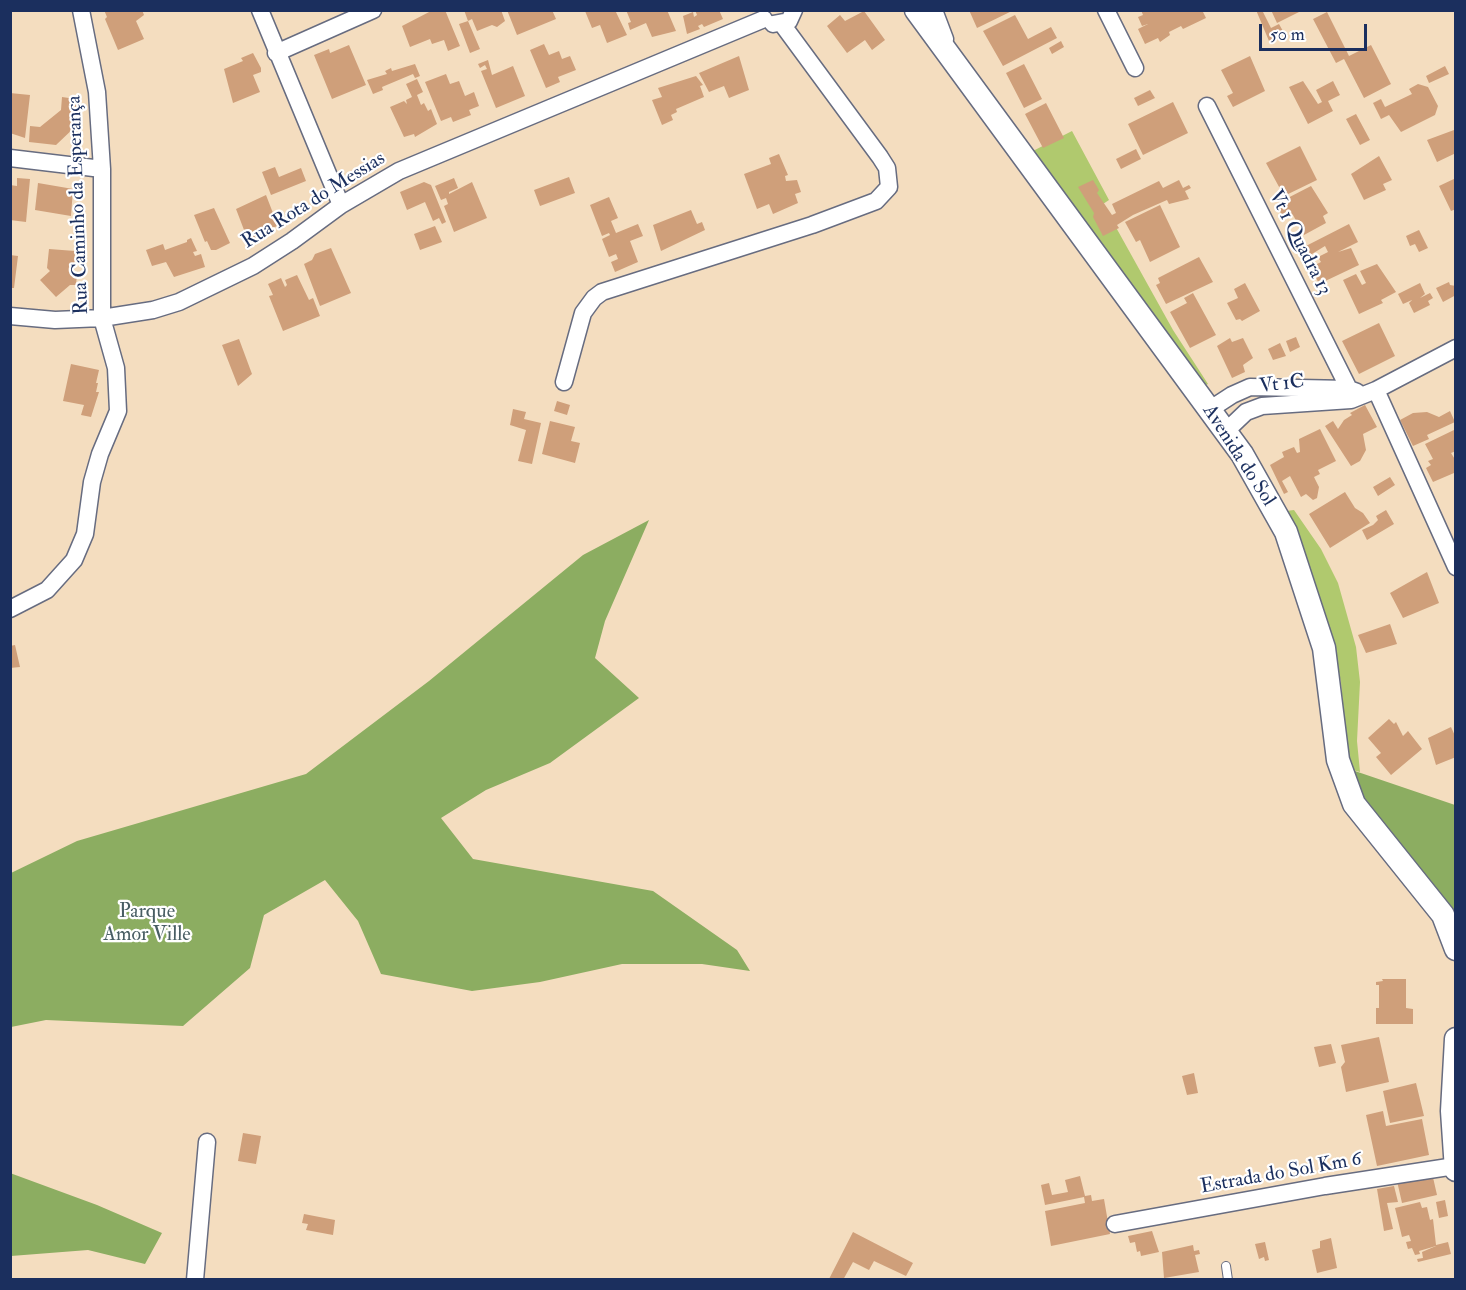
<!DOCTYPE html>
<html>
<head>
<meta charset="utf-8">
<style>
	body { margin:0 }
	#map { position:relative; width:1466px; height:1290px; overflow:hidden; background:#f4ddbf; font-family:"IM FELL Double Pica",serif }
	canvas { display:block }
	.frame { position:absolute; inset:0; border:12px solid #1b2f5e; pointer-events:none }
	.scale { position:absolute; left:1259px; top:24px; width:108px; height:27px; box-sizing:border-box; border:3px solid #1b2f5e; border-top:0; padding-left:8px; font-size:18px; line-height:21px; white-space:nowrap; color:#1b2f5e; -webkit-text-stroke:4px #fff; paint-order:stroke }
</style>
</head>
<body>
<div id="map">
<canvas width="1466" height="1290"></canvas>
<div class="frame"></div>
<div class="scale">50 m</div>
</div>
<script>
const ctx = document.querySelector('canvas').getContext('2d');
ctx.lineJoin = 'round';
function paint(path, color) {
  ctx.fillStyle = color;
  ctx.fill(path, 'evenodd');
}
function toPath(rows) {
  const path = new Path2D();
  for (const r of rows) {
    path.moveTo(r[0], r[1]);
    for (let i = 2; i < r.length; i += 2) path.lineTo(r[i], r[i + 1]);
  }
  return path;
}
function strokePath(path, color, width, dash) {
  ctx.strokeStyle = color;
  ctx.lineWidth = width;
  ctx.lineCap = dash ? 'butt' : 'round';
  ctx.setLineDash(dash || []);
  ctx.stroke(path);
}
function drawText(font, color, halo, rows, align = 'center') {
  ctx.font = font + ' "IM FELL Double Pica",serif';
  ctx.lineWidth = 4.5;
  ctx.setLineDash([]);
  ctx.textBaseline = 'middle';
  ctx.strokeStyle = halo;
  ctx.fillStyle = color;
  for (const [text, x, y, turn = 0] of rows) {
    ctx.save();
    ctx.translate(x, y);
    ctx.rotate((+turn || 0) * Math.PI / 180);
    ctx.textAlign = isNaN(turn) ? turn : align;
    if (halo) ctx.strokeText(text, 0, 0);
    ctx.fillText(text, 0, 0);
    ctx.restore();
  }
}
const green = toPath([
	[1072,131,1109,200,1103,204,1173,330,1208,384,1202,387,1029,153],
	[1294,510,1321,549,1338,583,1356,647,1360,682,1357,741,1360,772,1349,769,1341,683,1335,652,1327,620,1286,511]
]);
const forest = toPath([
	[649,520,605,621,595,658,639,698,550,763,486,790,441,818,473,859,653,891,737,950,750,971,702,964,622,964,540,982,472,991,381,974,358,921,325,880,264,915,250,968,183,1026,46,1020,11,1027,11,873,77,841,306,774,429,681,583,555],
	[1349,769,1455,805,1455,939,1430,883,1356,787],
	[10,1173,97,1205,162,1233,145,1264,88,1250,11,1256]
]);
const building = toPath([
	[104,10,142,10,144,15,136,21,144,39,118,50,105,19,107,17],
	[433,10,445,10,460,46,448,51,444,40,432,44,430,39,410,47,402,26],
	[464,10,501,10,505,21,497,27,492,25,477,31,472,19,468,21,480,49,470,53,459,24,468,21],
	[507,10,552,10,556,19,517,35],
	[615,10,627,35,607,43,600,25,592,28,585,11],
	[626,10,667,10,676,31,652,37,646,23,630,30,628,23,631,22],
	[695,10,719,10,723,19,704,27,702,24,698,26,700,29,687,34,683,16,693,12,694,17,697,15],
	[969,10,1014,10,977,28],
	[1141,10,1202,10,1206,18,1183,29,1181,26,1169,32,1170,35,1160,42,1158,38,1145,44,1138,29,1148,24,1142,26,1138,17,1143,15],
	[1256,10,1262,10,1271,28,1279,24,1284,33,1269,41],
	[1271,10,1298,10,1299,12,1277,23],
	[864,11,885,40,872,50,865,40,847,53,827,26,840,15,845,21],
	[1327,12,1349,56,1371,45,1391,84,1364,98,1344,59,1336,63,1313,19],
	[1015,15,1028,39,1051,27,1057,38,1003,66,983,31],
	[1061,41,1064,47,1052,54,1049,48],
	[544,44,549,55,559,51,562,59,570,56,576,70,558,77,560,82,546,88,530,50],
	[349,45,366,85,332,99,314,55,329,49,330,53],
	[253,53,261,68,261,72,253,75,260,92,233,103,224,69,243,61,241,58],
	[739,56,749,90,729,98,724,86,709,92,699,73],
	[1250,56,1265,91,1233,107,1227,96,1233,93,1221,70],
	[488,60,492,75,513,66,525,96,496,108,481,71,487,69,485,65,480,68,478,64],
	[415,64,420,76,415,78,413,74,382,87,383,90,373,94,367,80,387,74,385,71,391,68,392,71],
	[1024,64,1042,99,1024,108,1006,73],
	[1445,66,1449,74,1429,83,1426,76],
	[446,74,450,84,459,81,465,96,474,92,479,106,469,110,471,115,453,122,451,117,441,121,425,82],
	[696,76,703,85,700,86,704,97,676,109,677,112,671,115,673,120,662,125,652,100,662,97,658,88],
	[417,79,423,92,417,95,421,105,424,103,428,111,431,109,437,124,415,137,414,134,404,137,390,107,404,101,407,104,406,100,412,97,406,84],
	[1303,81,1318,104,1322,102,1316,90,1333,81,1340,95,1328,101,1333,111,1308,124,1289,87],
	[1418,84,1428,87,1438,106,1435,115,1401,132,1389,115,1381,119,1373,103,1381,99,1385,107,1412,94,1409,89],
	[1150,90,1155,98,1138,106,1134,98],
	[10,93,30,95,25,138,10,133],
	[62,97,76,99,76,126,56,145,29,142,30,126,40,127,61,110],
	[1173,102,1188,133,1143,155,1128,124],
	[1046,103,1064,138,1043,148,1025,114],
	[1356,114,1370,140,1360,145,1346,119],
	[1454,130,1456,153,1437,162,1427,140],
	[1300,146,1317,180,1284,196,1266,163],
	[1136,149,1141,159,1121,169,1116,159],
	[779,154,788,175,785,176,786,181,797,180,801,192,795,194,798,203,773,214,769,204,757,209,744,174,771,164,769,158],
	[1379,156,1392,180,1383,184,1386,190,1364,200,1351,174],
	[275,167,279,177,301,168,306,181,271,195,262,172],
	[569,177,575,193,540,206,534,190],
	[17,178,30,179,26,222,10,220,10,185,17,186],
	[454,178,458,188,449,192,449,194,472,182,487,218,454,232,444,206,448,204,446,198,441,200,435,186],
	[1456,178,1456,209,1451,211,1439,186],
	[1093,180,1099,190,1097,193,1112,215,1116,213,1112,204,1159,181,1163,188,1179,180,1183,188,1189,185,1191,188,1185,191,1189,199,1169,204,1167,200,1133,215,1117,225,1119,228,1103,236,1093,217,1094,213,1078,187],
	[424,182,431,185,446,222,442,224,439,218,433,221,425,202,407,210,400,192],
	[38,183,73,189,71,216,35,210],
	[1311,186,1328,213,1323,216,1326,223,1304,235,1293,215,1284,219,1276,204],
	[266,195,278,226,261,231,256,234,258,239,249,243,236,209],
	[609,197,618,218,611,221,616,233,638,224,643,236,630,241,638,262,615,272,611,262,618,259,616,254,609,257,602,239,610,235,609,233,602,236,590,205],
	[1160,205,1180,247,1150,262,1140,240,1136,242,1125,222],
	[214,208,230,243,216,250,211,250,207,241,205,242,194,215],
	[691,210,697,224,702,222,705,230,661,251,653,225],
	[1349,224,1358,242,1338,252,1351,248,1359,265,1319,284,1311,267,1321,262,1318,257,1328,252,1325,246,1307,257,1302,248],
	[435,226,442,242,420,250,414,234],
	[1419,230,1428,248,1419,252,1415,244,1410,246,1406,236],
	[191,238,197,251,193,252,195,256,201,254,205,267,174,277,166,262,152,266,146,250,163,244,165,250,187,242,187,240],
	[331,248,351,293,320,306,304,264,312,260,315,254],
	[49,249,75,251,74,274,77,274,76,285,70,285,56,297,40,280,50,271,47,268],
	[10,255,18,256,14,288,10,288],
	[1199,257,1213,282,1166,304,1156,285,1160,283,1158,278],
	[1377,264,1396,292,1381,300,1383,303,1359,314,1343,280,1356,274,1362,285,1366,283,1360,271],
	[297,275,309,300,313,298,320,316,283,331,269,296,273,295,268,284,281,278,285,287,287,285,285,280],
	[1449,282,1450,285,1456,286,1456,295,1443,302,1436,288],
	[1245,283,1260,311,1242,321,1240,319,1236,320,1227,303,1238,298,1234,289],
	[1420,283,1425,294,1420,298,1430,293,1433,298,1428,301,1430,305,1414,313,1409,303,1412,300,1403,304,1398,294],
	[1193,293,1216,335,1190,348,1170,312,1187,303,1184,298],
	[1379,323,1395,356,1359,374,1342,341],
	[1296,337,1300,347,1290,352,1286,341],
	[1230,338,1232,342,1243,338,1253,358,1243,365,1245,372,1232,378,1217,346],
	[239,339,252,374,238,386,222,345],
	[1280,343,1286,356,1273,360,1268,349],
	[71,364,99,370,96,383,98,383,96,392,99,392,91,417,81,415,84,405,63,401],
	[557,401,570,405,567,415,554,411],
	[1365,405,1377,427,1363,434,1366,450,1360,461,1351,466,1325,426,1333,421,1338,429,1344,420,1352,415,1350,413],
	[513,409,526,412,524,419,541,423,532,464,518,461,526,430,510,425],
	[1450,411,1455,422,1427,435,1429,439,1413,446,1400,420,1413,413,1427,412,1439,417],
	[550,421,575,427,571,441,580,443,575,463,542,454],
	[1320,429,1336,461,1318,470,1320,474,1314,477,1319,487,1317,498,1313,500,1306,494,1301,497,1290,476,1282,481,1288,492,1284,494,1270,465,1284,457,1282,452,1294,447,1297,453,1300,452,1299,439],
	[1456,429,1456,451,1451,453,1456,461,1456,477,1454,473,1433,482,1426,468,1431,465,1428,461,1433,459,1425,444],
	[1390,477,1395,485,1378,496,1373,487],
	[1345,492,1355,508,1363,513,1370,523,1330,548,1309,514],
	[1386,510,1394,524,1367,540,1362,530,1373,525,1378,520,1376,516],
	[1427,572,1439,603,1403,618,1390,593],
	[1390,624,1397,644,1366,653,1358,635],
	[15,645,20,667,10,668,10,646],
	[1389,719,1394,724,1396,722,1403,736,1408,731,1422,749,1391,775,1376,757,1381,753,1368,738],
	[1451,727,1456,738,1456,757,1436,765,1428,738],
	[1382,979,1406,979,1406,1008,1413,1009,1413,1024,1376,1024,1376,1008,1379,1008,1379,985,1376,985,1376,982,1383,981],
	[1379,1037,1389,1082,1346,1092,1341,1067,1345,1062,1341,1045],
	[1331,1044,1336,1063,1319,1067,1314,1047],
	[1194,1073,1198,1093,1187,1095,1182,1076],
	[1416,1083,1424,1116,1390,1123,1383,1091],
	[1383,1111,1386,1126,1422,1119,1429,1155,1377,1166,1366,1115],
	[243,1133,261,1136,256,1164,238,1161],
	[1432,1173,1437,1195,1402,1203,1397,1181],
	[1080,1176,1085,1196,1091,1195,1092,1201,1104,1199,1110,1234,1051,1246,1045,1211,1085,1203,1084,1197,1045,1205,1041,1185,1049,1183,1052,1195,1068,1192,1065,1180],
	[1394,1186,1398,1202,1387,1203,1393,1229,1384,1231,1377,1189],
	[1445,1200,1448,1216,1439,1218,1436,1202],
	[1420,1202,1422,1208,1427,1207,1430,1220,1433,1219,1436,1245,1448,1242,1451,1254,1418,1262,1417,1259,1423,1258,1422,1252,1436,1246,1419,1251,1420,1254,1415,1255,1412,1248,1408,1249,1406,1242,1411,1241,1409,1235,1402,1237,1395,1208],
	[304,1214,335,1220,333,1235,306,1230,308,1224,302,1223],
	[1152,1231,1159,1252,1141,1256,1140,1251,1137,1252,1135,1242,1130,1243,1128,1236],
	[853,1232,913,1263,906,1276,874,1261,869,1270,853,1262,843,1280,829,1279],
	[1331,1238,1337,1268,1317,1273,1312,1250,1320,1248,1320,1241],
	[1265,1242,1269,1260,1265,1261,1264,1257,1259,1259,1255,1244],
	[1193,1245,1194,1251,1199,1250,1200,1254,1195,1255,1199,1272,1164,1278,1162,1252]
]);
const lane = toPath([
	[1226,1266,1228,1280]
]);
const street = toPath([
	[260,10,341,205],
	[934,10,945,39],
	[1106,10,1135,68],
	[773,24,789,21,794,10],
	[276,53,373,10],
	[1207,106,1349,389,1351,400],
	[10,158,102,169],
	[10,316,55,320,102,318,153,310,179,302,253,266,292,241,341,205,399,171,764,19],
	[564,382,583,313,594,298,602,292,812,225,876,201,889,187,887,168,880,157,782,24],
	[1376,390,1456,567],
	[1209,410,1232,395,1250,387,1349,389,1357,392],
	[1225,432,1246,412,1262,406,1351,400,1376,390,1456,348],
	[10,609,47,590,74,560,85,534,92,482,100,454,118,411,116,368,102,318,102,169,97,92,81,10],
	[1115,1224,1325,1186,1455,1166],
	[195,1280,207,1142]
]);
const secondary = toPath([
	[916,10,1242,454,1286,532,1324,648,1338,760,1354,804,1443,915,1456,949],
	[1456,1039,1452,1111,1456,1170]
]);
const streetNames = [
	["Rua Rota do Messias",314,201,-32],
	["Rua Caminho da Esperança",79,205,-92],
	["Vt 1 Quadra 13",1299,243,63],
	["Vt 1C",1282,385,-7],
	["Avenida do Sol",1238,456,57],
	["Estrada do Sol Km 6",1281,1174,-10]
];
const parkNames = [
	["Parque",147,913],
	["Amor Ville",147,936]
];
paint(green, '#b0c96e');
paint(forest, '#8cad61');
paint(building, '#cf9f7a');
strokePath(lane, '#676c80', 10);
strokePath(street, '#676c80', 19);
strokePath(secondary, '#676c80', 25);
strokePath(lane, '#fff', 8);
strokePath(street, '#fff', 16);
strokePath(secondary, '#fff', 22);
drawText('20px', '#1b2f5e', '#fff', streetNames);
drawText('20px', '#485d63', '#fff', parkNames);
</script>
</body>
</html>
